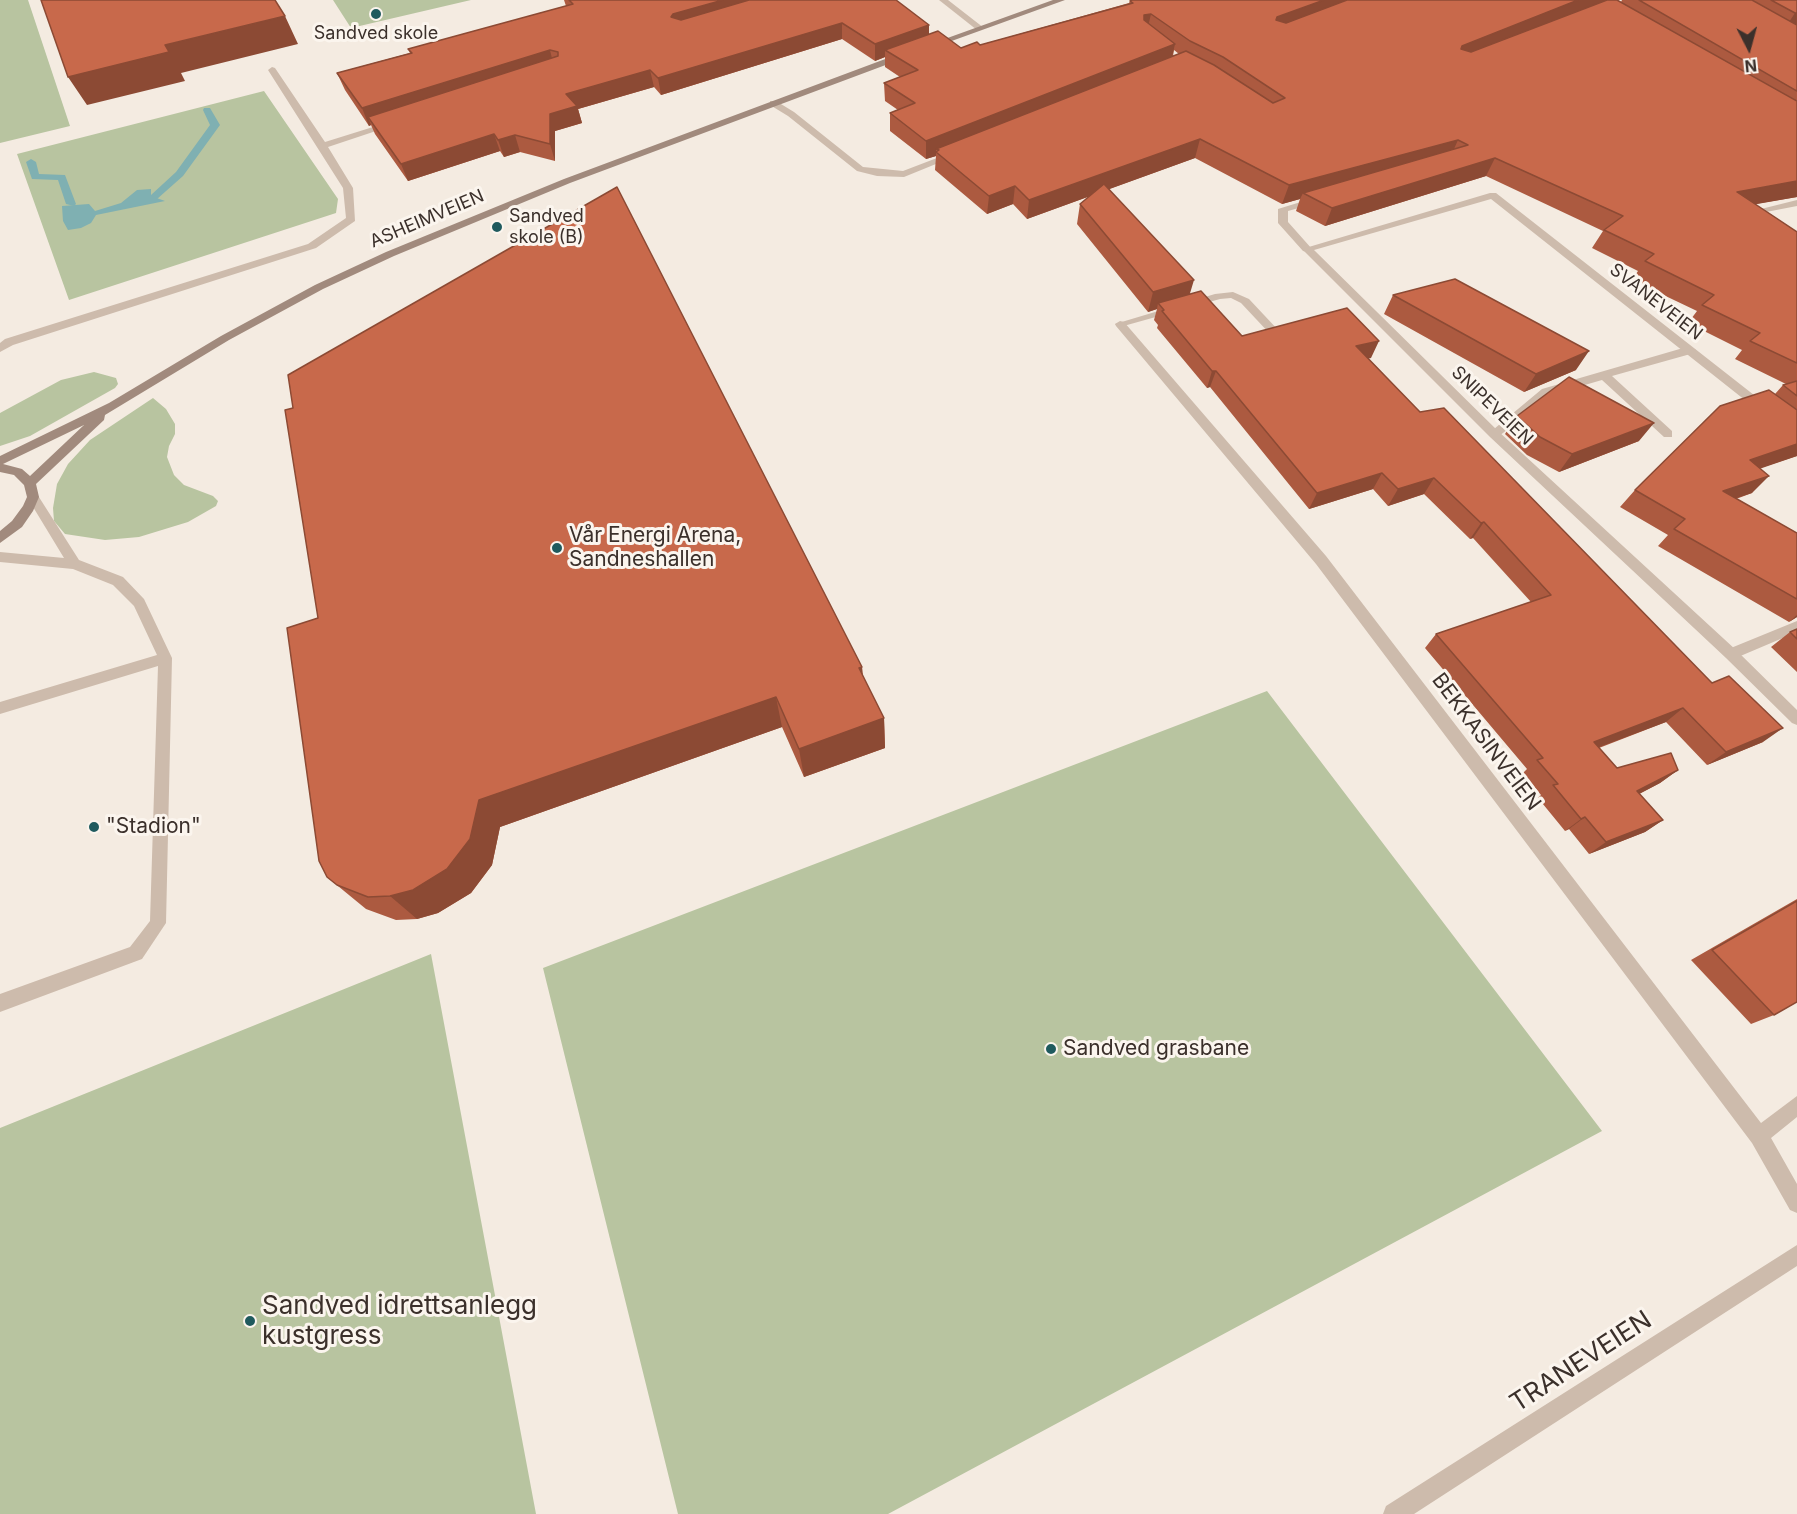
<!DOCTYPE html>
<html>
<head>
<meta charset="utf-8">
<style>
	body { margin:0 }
	#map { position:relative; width:1797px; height:1514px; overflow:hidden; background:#f4ebe1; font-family:Inter,sans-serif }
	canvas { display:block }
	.north { position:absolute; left:1719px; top:18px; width:60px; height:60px; -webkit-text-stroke:4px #fbf5ee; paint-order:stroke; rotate:174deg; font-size:16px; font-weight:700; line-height:24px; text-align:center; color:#3b302b }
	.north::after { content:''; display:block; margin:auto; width:21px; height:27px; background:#3b302b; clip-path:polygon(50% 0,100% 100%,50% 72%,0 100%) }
</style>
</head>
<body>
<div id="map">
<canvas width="1797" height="1514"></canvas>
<div class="north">N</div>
</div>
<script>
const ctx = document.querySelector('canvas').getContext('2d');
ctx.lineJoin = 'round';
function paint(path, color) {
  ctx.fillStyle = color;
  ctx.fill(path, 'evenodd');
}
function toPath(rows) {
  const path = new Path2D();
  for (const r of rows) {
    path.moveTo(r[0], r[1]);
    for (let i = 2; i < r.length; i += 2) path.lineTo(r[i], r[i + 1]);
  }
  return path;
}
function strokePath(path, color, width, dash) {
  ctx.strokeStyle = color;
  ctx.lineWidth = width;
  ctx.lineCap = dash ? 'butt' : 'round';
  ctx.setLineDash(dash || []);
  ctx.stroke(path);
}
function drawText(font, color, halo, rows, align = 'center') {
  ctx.font = font + ' Inter,sans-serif';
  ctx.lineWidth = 6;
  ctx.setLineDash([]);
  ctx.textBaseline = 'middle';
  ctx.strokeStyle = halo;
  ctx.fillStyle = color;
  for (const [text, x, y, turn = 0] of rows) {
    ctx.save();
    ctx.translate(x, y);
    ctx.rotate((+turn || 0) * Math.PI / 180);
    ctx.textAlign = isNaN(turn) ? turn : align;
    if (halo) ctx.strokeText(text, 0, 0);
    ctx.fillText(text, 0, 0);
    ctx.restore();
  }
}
const green = toPath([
	[0,0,28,0,70,126,0,143],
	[333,0,471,0,351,28],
	[264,91,338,199,336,213,69,300,17,154],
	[94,372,116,378,118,384,115,388,30,436,0,446,0,413,61,380],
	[153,398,166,409,175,424,175,434,169,446,167,457,174,475,184,485,213,496,218,501,216,506,188,522,139,537,105,540,65,534,54,521,53,508,57,484,68,464,90,440],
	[1267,691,1602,1131,888,1514,678,1514,543,968],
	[431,954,536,1514,0,1514,0,1128]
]);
const water = toPath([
	[151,189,151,196,165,201,96,215,91,223,81,228,68,230,63,221,62,206,89,204,95,211,121,203,137,190]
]);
const stream = toPath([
	[204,108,210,108,220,125,183,176,157,199,151,199,151,195,176,172,210,125,203,110,204,108],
	[31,159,36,162,39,174,65,175,76,204,74,206,66,204,58,180,32,179,26,162,31,159]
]);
const service = toPath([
	[1317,197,1322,200,1320,202,1288,211,1288,222,1312,249,1307,252,1303,251,1278,223,1278,209,1317,197],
	[1797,200,1797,206,1766,212,1761,209,1797,200],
	[1233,292,1249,299,1279,331,1279,335,1271,335,1241,303,1231,298,1220,299,1120,327,1115,324,1215,294,1233,292],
	[1690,346,1696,350,1694,353,1612,376,1672,431,1672,437,1664,437,1602,380,1550,395,1498,437,1494,438,1488,434,1542,389,1690,346],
	[33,492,37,494,79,560,123,577,144,599,172,658,166,923,142,959,0,1012,0,994,130,947,150,921,158,666,0,714,0,702,157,655,134,606,113,585,73,569,0,562,0,552,64,558,27,497,33,492],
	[1797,621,1797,632,1731,660,1724,654,1726,650,1797,621]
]);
const minor = toPath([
	[272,67,275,68,325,142,389,122,397,124,328,147,353,188,355,221,316,248,13,345,0,352,0,343,5,339,308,244,346,218,343,188,268,70,272,67],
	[770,101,776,101,794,112,863,167,903,171,950,153,958,155,904,177,877,176,857,171,788,116,770,105,770,101],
	[1490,193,1496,193,1768,406,1768,412,1760,412,1491,199,1314,250,1498,431,1736,650,1797,710,1797,725,1792,723,1726,658,1490,437,1302,249,1490,193],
	[1120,321,1124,322,1326,556,1761,1123,1797,1096,1797,1117,1771,1138,1797,1184,1797,1213,1790,1210,1752,1143,1316,564,1116,326,1115,324,1120,321],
	[1797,1245,1797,1266,1414,1514,1383,1514,1386,1506,1797,1245]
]);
const tertiary = toPath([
	[939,0,948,0,984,28,977,30,939,0]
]);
const secondary = toPath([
	[1053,0,1065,0,935,47,928,45,1053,0],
	[904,52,908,55,907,57,570,183,394,256,323,289,229,340,105,415,104,420,36,484,39,497,33,511,22,527,0,543,0,531,12,521,23,506,27,497,24,485,14,475,0,472,0,456,109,403,221,336,315,285,386,252,564,179,904,52],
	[84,425,30,476,22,469,3,464,84,425]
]);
const wall = toPath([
	[564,0,896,0,929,25,929,34,961,48,980,45,1129,3,1130,1,1621,2,1622,0,1797,0,1797,197,1755,204,1797,232,1797,456,1760,468,1752,493,1736,499,1797,533,1797,617,1789,622,1658,546,1668,535,1620,507,1635,490,1775,394,1783,385,1786,384,1735,359,1742,350,1688,323,1697,311,1632,280,1638,271,1592,248,1603,231,1486,176,1325,226,1296,211,1300,199,1282,204,1195,158,1109,189,1190,294,1242,336,1371,358,1368,358,1420,412,1763,742,1707,765,1666,722,1599,748,1617,768,1678,770,1660,783,1639,794,1663,820,1645,832,1589,854,1569,829,1565,831,1538,798,1541,795,1523,773,1527,769,1425,648,1436,634,1531,602,1473,538,1470,539,1424,494,1388,506,1373,489,1309,509,1210,387,1207,388,1157,328,1158,325,1154,320,1157,309,1148,312,1077,224,1080,204,1090,196,1027,219,1013,204,987,214,935,170,936,156,926,159,890,131,890,113,898,110,885,101,884,83,900,77,885,67,885,57,875,61,842,39,661,95,654,87,578,109,582,123,555,131,555,161,520,152,504,157,500,151,408,181,375,134,371,125,369,126,345,90,337,73,410,53,408,49,566,6],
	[1174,50,1179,54,1173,56],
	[1393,295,1576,370,1524,392,1384,314],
	[293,408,862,667,863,677,884,718,885,748,804,777,782,727,500,827,492,865,471,893,438,913,417,919,396,920,366,909,327,877,318,618],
	[1517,416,1639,441,1559,472,1527,455,1505,434],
	[1797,629,1797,672,1771,647,1790,632],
	[1797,899,1797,1002,1774,1015,1751,1024,1691,960]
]);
const shadedWall = toPath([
	[723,0,783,0,675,31,671,17,673,14],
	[1324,0,1361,0,1271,38,1277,17],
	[1578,0,1617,0,1454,64,1462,46],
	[1795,13,1797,13,1797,28,1783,31],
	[1151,14,1147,31,1141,33,1144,15],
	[285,16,298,44,181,73,185,81,87,105,68,77,165,45],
	[842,23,842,39,661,95,658,78],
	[929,25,929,42,885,50,885,57,875,61,875,44],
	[1175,44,1171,62,939,150,936,149,936,156,926,159,926,141],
	[550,50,554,67,368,117,371,125,369,126,362,108],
	[650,70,654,87,578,109,582,123,555,131,555,161,550,144,550,114,566,94],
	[494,134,500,151,408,181,401,164],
	[515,135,520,152,504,157,498,140],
	[1200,139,1195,158,1027,219,1029,200],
	[1458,140,1450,158,1303,193,1300,199,1282,204,1289,185],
	[1495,158,1486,176,1325,226,1332,208],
	[1797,181,1797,197,1723,210,1737,192],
	[1015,186,1013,204,987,214,989,196],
	[1194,280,1188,300,1158,303,1157,309,1148,312,1153,292],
	[1379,341,1371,358,1349,363,1356,346],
	[1589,351,1576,370,1524,392,1536,374],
	[1212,371,1216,371,1210,387,1207,388],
	[1654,423,1639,441,1559,472,1572,454],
	[1797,444,1797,456,1733,478,1750,460],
	[1382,473,1373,489,1309,509,1317,493],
	[1769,476,1752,493,1706,508,1723,491],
	[1434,478,1424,494,1388,506,1398,489],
	[1484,522,1473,538,1470,539,1481,523],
	[1797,615,1797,617,1789,622],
	[862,667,864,698,859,668],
	[776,697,782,727,500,827,492,865,471,893,438,913,417,919,390,896,479,800],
	[1683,708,1666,722,1578,755,1594,742],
	[884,718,885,748,804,777,799,749],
	[1783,728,1763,742,1707,765,1726,752],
	[1678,770,1660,783,1620,804,1637,791],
	[1585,817,1569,829,1565,831,1581,819],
	[1663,820,1645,832,1589,854,1606,842]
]);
const building = toPath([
	[41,0,275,0,285,16,165,45,169,52,68,77,41,0],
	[569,0,723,0,673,14,671,17,681,20,749,0,896,0,929,25,875,44,842,23,658,78,650,70,566,94,577,106,550,114,550,144,515,135,498,140,494,134,401,164,368,117,558,56,558,52,550,50,362,108,337,73,412,53,408,49,573,4,569,0],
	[1132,0,1324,0,1277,17,1276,20,1286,23,1347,0,1578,0,1462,46,1461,49,1471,52,1607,0,1617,0,1797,101,1797,181,1737,192,1797,232,1797,363,1750,341,1760,333,1702,305,1714,295,1645,261,1654,254,1604,230,1623,216,1495,158,1332,208,1303,193,1468,145,1458,140,1289,185,1200,139,1029,200,1015,186,989,196,936,152,939,150,936,149,1186,51,1214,65,1273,103,1285,98,1223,57,1190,41,1151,14,1144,15,1144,20,1175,44,926,141,890,113,915,103,884,83,918,70,885,50,938,31,961,48,977,42,980,45,1133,3,1130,1,1132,0],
	[1639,0,1752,0,1797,25,1797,91,1639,0],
	[1771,0,1797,0,1797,13,1795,13,1771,0],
	[1104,184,1194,280,1153,292,1080,204,1104,184],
	[617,187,862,667,859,668,884,718,799,749,776,697,479,800,470,839,447,869,413,890,390,896,368,897,337,885,327,877,319,861,287,628,318,618,285,410,293,408,288,375,617,187],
	[1455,279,1589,351,1536,374,1393,295,1455,279],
	[1201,291,1242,336,1347,308,1379,341,1356,346,1420,412,1444,408,1712,683,1729,676,1783,728,1726,752,1683,708,1594,742,1617,768,1671,753,1678,770,1637,791,1663,820,1606,842,1585,817,1581,819,1553,785,1558,784,1537,760,1543,758,1436,634,1551,595,1484,522,1481,523,1434,478,1398,489,1382,473,1317,493,1216,371,1212,371,1162,311,1164,310,1158,303,1201,291],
	[1569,377,1654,423,1572,454,1540,437,1517,416,1569,377],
	[1797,381,1797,396,1783,385,1797,381],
	[1769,390,1797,410,1797,444,1750,460,1769,476,1723,491,1797,533,1797,599,1674,529,1685,519,1635,490,1720,406,1769,390],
	[1797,629,1797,639,1790,632,1797,629],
	[1797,901,1797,1002,1774,1015,1712,950,1797,901]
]);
const markers = [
	[376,14,6,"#1f5a5e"],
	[497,227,6,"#1f5a5e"],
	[557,548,6,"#1f5a5e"],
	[94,827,6,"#1f5a5e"],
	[1051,1049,6,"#1f5a5e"],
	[250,1321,6,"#1f5a5e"]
];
const farPoinames = [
	["Sandved skole",376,34],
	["Sandved",509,217,"left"],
	["skole (B)",509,238,"left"]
];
const farStreetnames = [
	["ASHEIMVEIEN",427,219,-23],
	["SVANEVEIEN",1656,302,38],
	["SNIPEVEIEN",1492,406,44]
];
const poiNames = [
	["Vår Energi Arena,",569,536],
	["Sandneshallen",569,560],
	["\"Stadion\"",106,827],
	["Sandved grasbane",1063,1049]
];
const streetNames = [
	["BEKKASINVEIEN",1486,742,53]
];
const nearPoinames = [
	["Sandved idrettsanlegg",262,1306],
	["kustgress",262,1336]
];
const nearStreetnames = [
	["TRANEVEIEN",1581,1362,-33]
];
paint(green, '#b8c4a0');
paint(water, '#7fb0b2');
paint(stream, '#7fb0b2');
paint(service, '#cdbbac');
paint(minor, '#cdbbac');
paint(tertiary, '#cdbbac');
paint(secondary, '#a18a7d');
paint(wall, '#ac5a40');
paint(shadedWall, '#8c4a34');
paint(building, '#c8694b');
strokePath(building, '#8c4a34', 1.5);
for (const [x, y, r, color] of markers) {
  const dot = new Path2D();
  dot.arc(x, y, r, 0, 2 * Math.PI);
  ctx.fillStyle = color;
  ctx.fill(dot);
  strokePath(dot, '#fbf5ee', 2);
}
drawText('18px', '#3b302b', '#fbf5ee', farPoinames);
drawText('18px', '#3b302b', '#fbf5ee', farStreetnames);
drawText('21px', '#3b302b', '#fbf5ee', poiNames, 'left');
drawText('21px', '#3b302b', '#fbf5ee', streetNames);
drawText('26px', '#3b302b', '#fbf5ee', nearPoinames, 'left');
drawText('26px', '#3b302b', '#fbf5ee', nearStreetnames);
</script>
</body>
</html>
